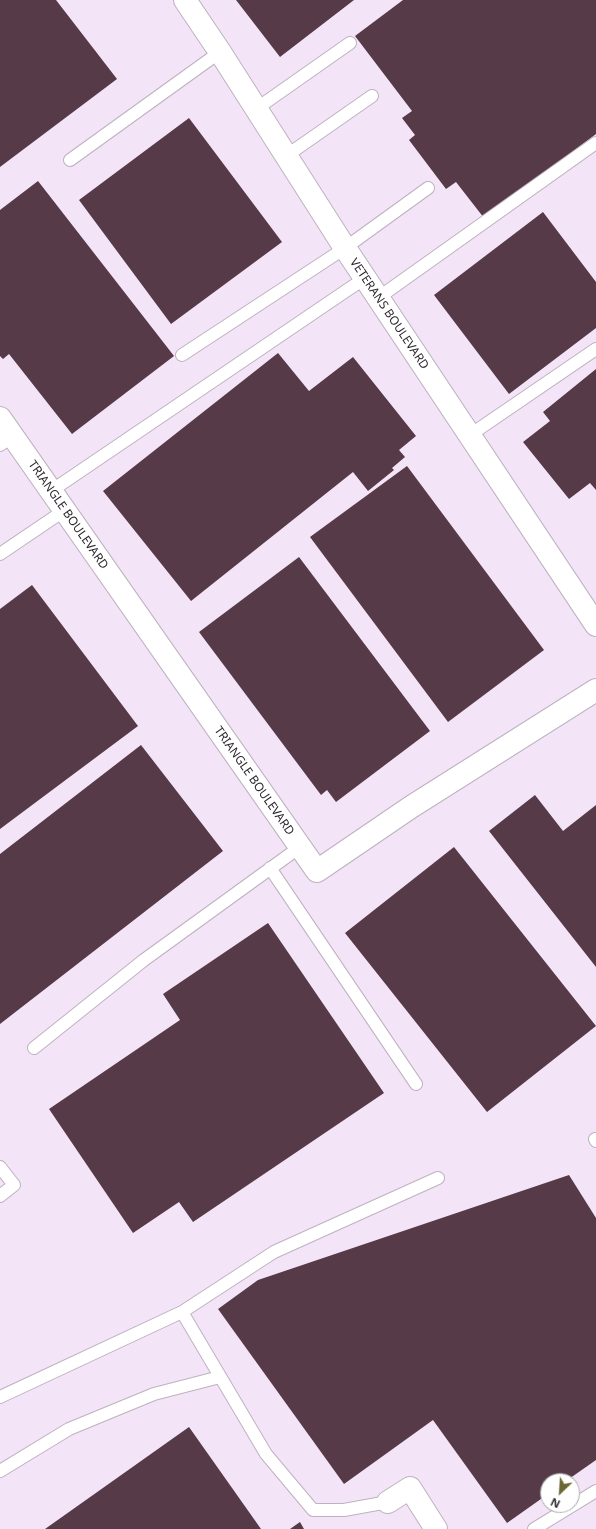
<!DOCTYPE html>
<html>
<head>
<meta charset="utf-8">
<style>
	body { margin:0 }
	#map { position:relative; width:596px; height:1529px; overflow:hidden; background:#fdf4ff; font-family:"Noto Sans",sans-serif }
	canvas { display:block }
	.north { position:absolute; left:540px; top:1473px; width:40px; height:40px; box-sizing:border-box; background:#fff; border:1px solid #aba9ab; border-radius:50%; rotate:205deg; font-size:11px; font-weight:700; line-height:16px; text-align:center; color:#2c282d }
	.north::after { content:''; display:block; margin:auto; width:14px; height:18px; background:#6b6633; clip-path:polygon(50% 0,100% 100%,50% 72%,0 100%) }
</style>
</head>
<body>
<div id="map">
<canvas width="596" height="1529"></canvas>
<div class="north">N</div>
</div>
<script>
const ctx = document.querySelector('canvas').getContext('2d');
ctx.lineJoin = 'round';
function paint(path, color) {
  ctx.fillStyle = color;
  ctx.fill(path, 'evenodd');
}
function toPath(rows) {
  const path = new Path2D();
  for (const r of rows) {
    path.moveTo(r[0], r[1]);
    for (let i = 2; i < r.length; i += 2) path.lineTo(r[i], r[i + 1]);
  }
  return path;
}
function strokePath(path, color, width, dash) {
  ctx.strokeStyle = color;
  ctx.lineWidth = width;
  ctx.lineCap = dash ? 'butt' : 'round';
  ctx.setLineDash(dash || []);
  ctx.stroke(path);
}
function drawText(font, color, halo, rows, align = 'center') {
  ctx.font = font + ' "Noto Sans",sans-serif';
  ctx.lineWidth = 4;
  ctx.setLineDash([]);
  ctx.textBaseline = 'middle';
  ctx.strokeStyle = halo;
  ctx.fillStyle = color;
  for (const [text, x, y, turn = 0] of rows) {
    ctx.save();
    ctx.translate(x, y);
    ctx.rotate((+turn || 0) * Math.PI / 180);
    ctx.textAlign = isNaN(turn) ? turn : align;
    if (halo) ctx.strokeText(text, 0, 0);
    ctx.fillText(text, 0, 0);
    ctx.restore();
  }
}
const built = toPath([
	[0,0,596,0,596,1529,0,1529],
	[548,1481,572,1481,572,1505,548,1505]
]);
const building = toPath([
	[0,0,56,0,117,79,0,167],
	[236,0,354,0,280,57],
	[403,0,596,0,596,134,484,218,456,182,446,189,409,140,415,135,402,118,412,111,355,36],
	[189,118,282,242,171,324,79,200],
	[38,181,174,356,72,434,9,354,3,359,0,356,0,210],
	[543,212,596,282,596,328,509,394,434,295],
	[278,353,309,391,353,357,416,436,399,450,405,457,392,468,394,470,368,491,353,472,191,601,103,491],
	[596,369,596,490,590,483,569,499,523,442,550,421,543,412],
	[407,466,544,650,448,722,310,537],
	[299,557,430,731,336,802,327,790,321,795,199,632],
	[32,585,138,726,0,829,0,609],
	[141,745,223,851,0,1024,0,854],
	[535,795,563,831,596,805,596,967,489,831],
	[454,847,596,1026,487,1112,345,933],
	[268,923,384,1093,193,1222,179,1202,133,1233,49,1109,180,1020,163,994],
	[569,1175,596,1218,596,1460,566,1481,548,1481,548,1494,507,1523,433,1420,344,1484,218,1309,258,1280],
	[189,1427,261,1529,45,1529],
	[300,1522,304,1529,290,1529]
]);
const service = toPath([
	[256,109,350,43],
	[286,156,372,96],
	[70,160,220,52],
	[378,298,596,143],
	[182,355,345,248,428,188],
	[470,435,596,349],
	[0,445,13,436],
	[51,491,365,278],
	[0,554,65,510],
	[270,868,416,1084],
	[34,1048,144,960,300,847],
	[595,1139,596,1141],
	[0,1167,14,1185,0,1196],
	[0,1397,182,1312],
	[0,1471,69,1429,154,1394,220,1377],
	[388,1502,344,1510,313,1510,266,1454,182,1312,274,1252,438,1178],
	[534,1529,596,1491]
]);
const minor = toPath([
	[0,418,317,871,411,807,596,690],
	[388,1502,410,1488,436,1529]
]);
const tertiary = toPath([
	[185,0,220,52,345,248,596,625]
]);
const streetNames = [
	["VETERANS BOULEVARD",389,314,56],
	["TRIANGLE BOULEVARD",68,515,55],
	["TRIANGLE BOULEVARD",254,781,55]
];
paint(built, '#f4e4f8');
paint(building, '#563a48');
strokePath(service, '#bdb2bf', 14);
strokePath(minor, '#bdb2bf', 24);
strokePath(tertiary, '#bdb2bf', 24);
strokePath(service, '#fff', 12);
strokePath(minor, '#fff', 22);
strokePath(tertiary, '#fff', 22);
drawText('12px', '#2c282d', '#fff', streetNames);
</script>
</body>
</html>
